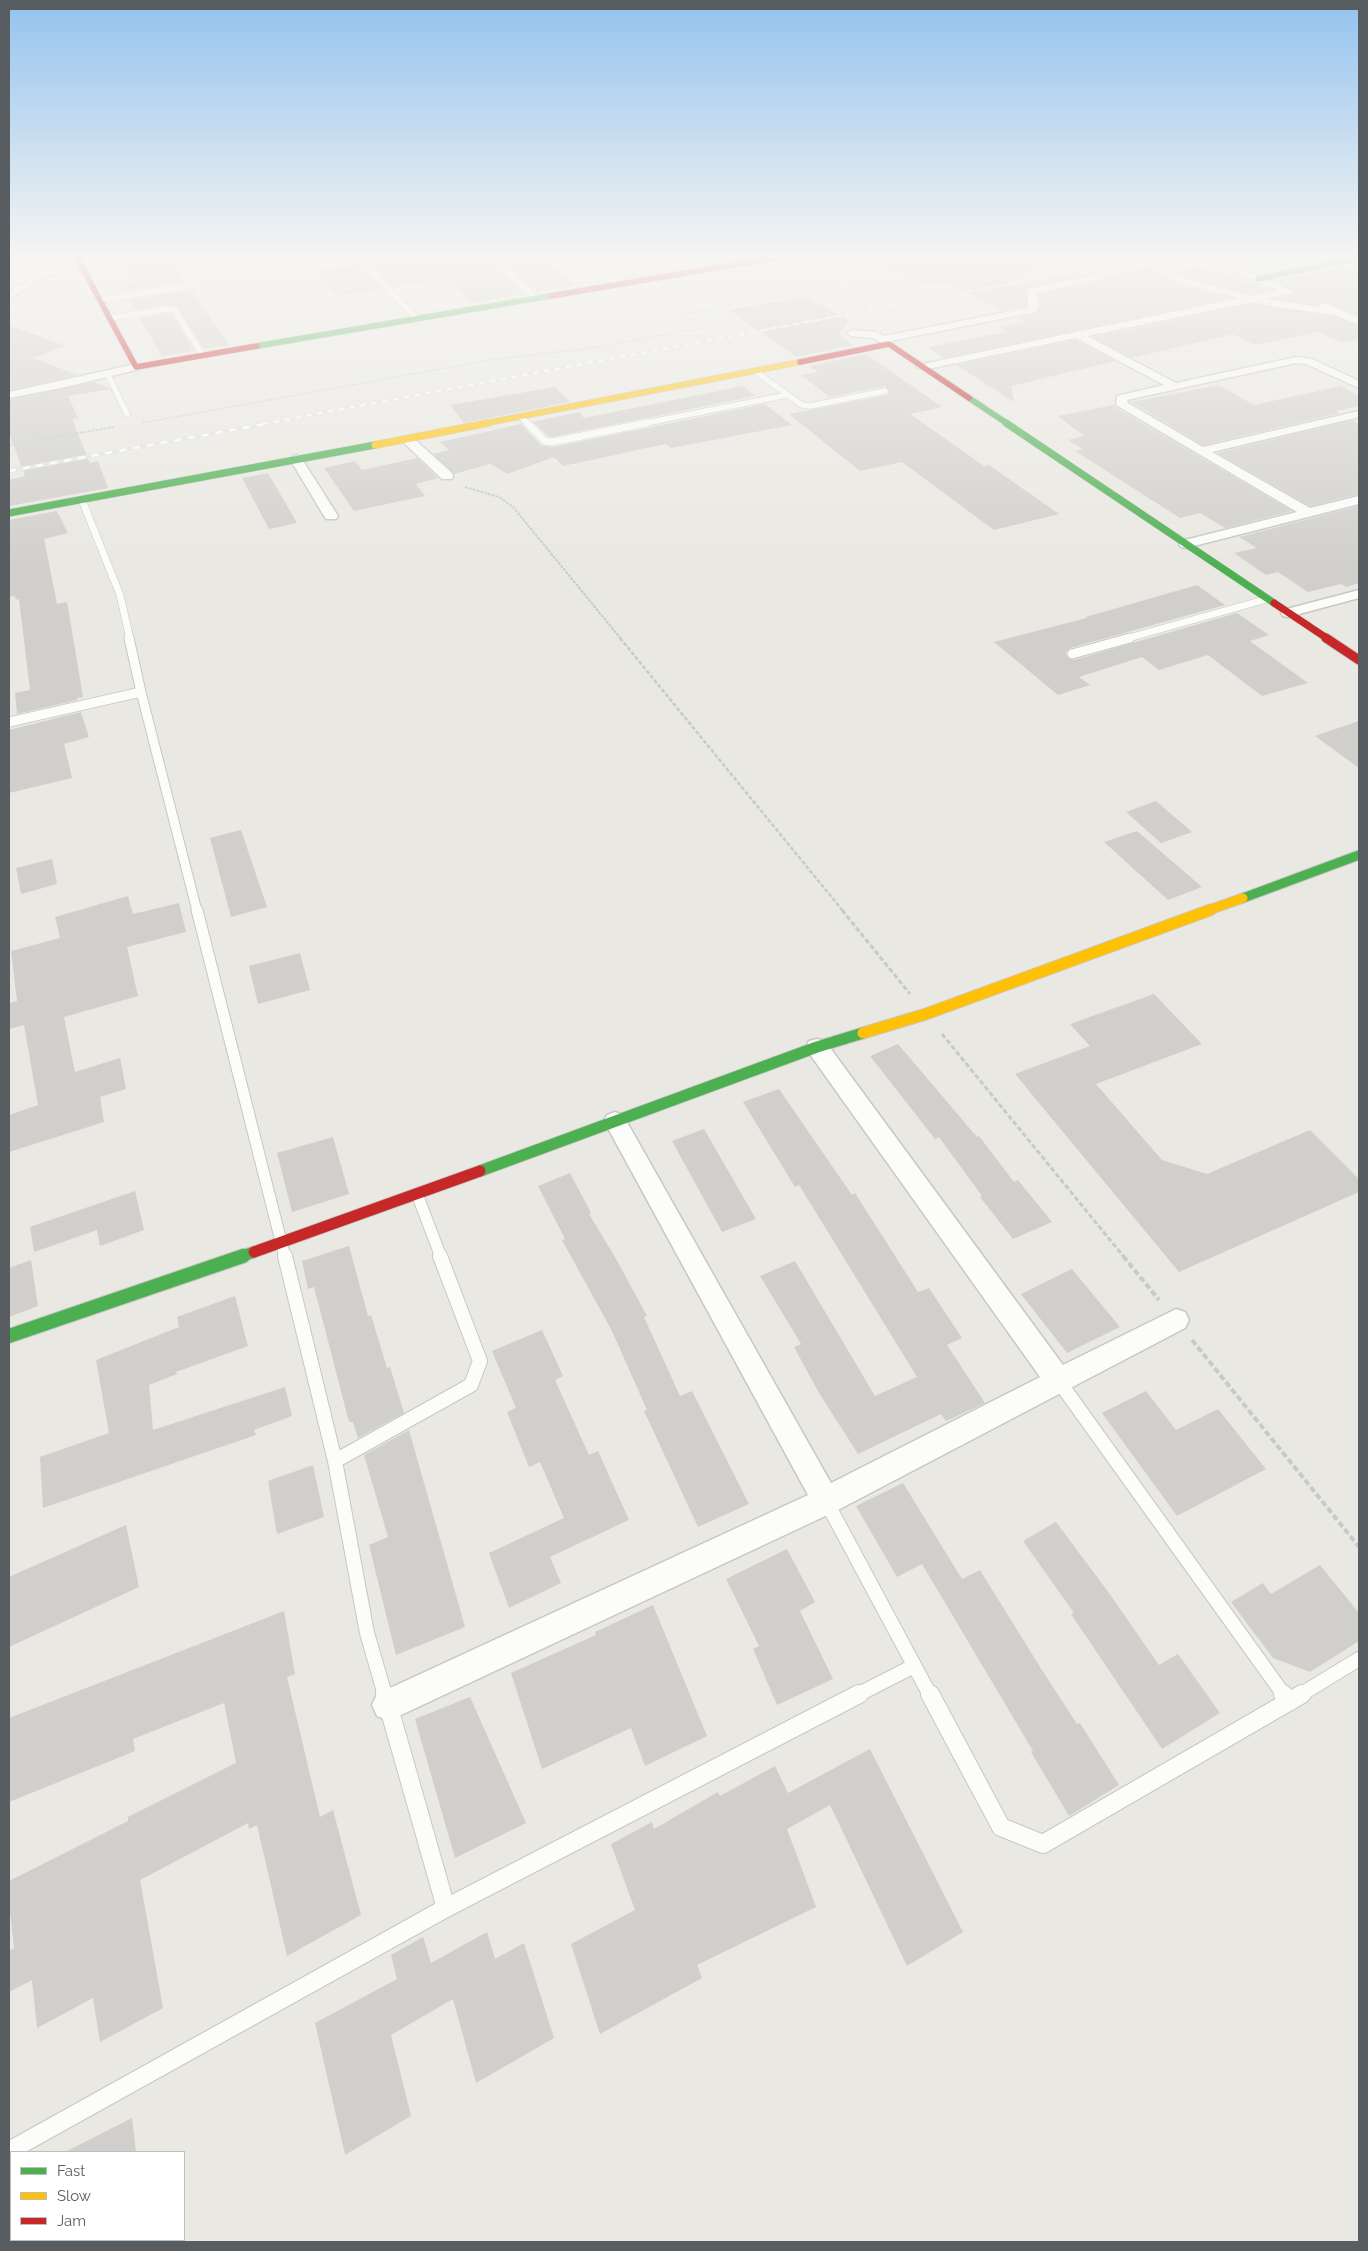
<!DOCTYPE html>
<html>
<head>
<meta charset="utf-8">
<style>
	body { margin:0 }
	#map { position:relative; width:1368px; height:2251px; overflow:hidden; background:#eae8e2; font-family:Raleway,sans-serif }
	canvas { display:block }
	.frame { position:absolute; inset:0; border:10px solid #585d62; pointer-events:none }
	.legend { position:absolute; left:10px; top:2151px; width:175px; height:90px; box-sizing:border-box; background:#fff; border:1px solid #bcbec0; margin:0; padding:6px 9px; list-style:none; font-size:15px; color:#585d62 }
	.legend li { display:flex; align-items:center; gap:10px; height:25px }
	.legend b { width:25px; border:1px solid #bcbec0 }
</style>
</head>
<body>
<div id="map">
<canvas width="1368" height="2251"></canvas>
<div class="frame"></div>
<ul class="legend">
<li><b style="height:6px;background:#4caf50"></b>Fast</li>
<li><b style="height:6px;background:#ffc107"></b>Slow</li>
<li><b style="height:6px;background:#c62828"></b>Jam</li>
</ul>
</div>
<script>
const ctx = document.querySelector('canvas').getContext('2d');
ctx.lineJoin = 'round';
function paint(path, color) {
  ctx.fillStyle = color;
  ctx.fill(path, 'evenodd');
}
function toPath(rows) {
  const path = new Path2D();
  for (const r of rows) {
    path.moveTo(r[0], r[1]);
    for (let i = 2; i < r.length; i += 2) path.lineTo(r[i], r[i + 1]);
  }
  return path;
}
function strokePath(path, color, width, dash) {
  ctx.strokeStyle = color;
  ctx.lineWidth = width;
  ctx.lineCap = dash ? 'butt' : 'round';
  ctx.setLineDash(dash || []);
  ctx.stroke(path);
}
const green = toPath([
	[1218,254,1341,254,1258,270]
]);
const building = toPath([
	[419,254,480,254,525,294,473,303,448,278,393,287,370,263],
	[493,254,533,254,576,285,537,292],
	[865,254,1036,254,1049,259,1013,282,1094,273,1028,287,1026,306,1003,311,947,282,925,286],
	[169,258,185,282,126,291,126,284,132,283,122,266],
	[357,264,382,289,338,296,313,271],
	[1192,266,1216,273,1219,272,1271,290,1253,294,1193,279,1177,272],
	[1346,267,1359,272,1359,316,1328,302,1320,302,1318,305,1276,299,1293,295,1296,290,1275,281],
	[1153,268,1170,281,1185,287,1231,298,944,358,928,347,1006,332,999,327,1026,322,1017,318,1035,314,1040,309,1039,294,1101,281,1110,276],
	[191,290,206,312,230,345,204,349,177,306,167,304,134,310,128,300],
	[807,296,849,321,839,335,853,345,796,357,729,310],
	[1253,304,1334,317,1359,327,1359,339,1342,343,1317,332,1255,345,1233,334,1132,358,1092,337],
	[167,314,172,314,194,351,162,356,139,318],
	[9,325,66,346,33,358,78,375,9,390],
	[1076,340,1116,361,1011,386,1014,402,956,365],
	[866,354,942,407,910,414,984,466,989,465,1059,514,994,530,902,462,860,471,789,414,888,395,889,390,885,386,830,397,801,375,818,372,809,366],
	[95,382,110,389,68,396,78,418,72,419,90,463,98,461,108,488,9,506,9,480,25,476,9,433,9,400],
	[1219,385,1254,405,1341,386,1359,396,1359,406,1336,411,1340,413,1203,445,1131,402],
	[743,386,755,396,552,437,548,436,533,422,579,412,584,418],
	[555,387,570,402,464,423,450,405],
	[765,404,792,425,671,448,666,444,563,466,554,457,508,474,490,464,454,474,433,454,449,450,440,442,521,424,541,445,553,447],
	[1114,405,1115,407,1292,511,1225,528,1200,513,1180,518,1075,451,1083,449,1068,440,1084,436,1058,416],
	[1353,420,1359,424,1359,494,1310,506,1217,453],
	[417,458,438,478,416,484,425,496,354,511,324,468,355,461,362,470],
	[268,473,297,523,269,529,242,478],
	[1359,506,1359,583,1346,587,1341,584,1308,592,1278,572,1266,575,1234,553,1257,548,1239,537],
	[57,511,68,533,44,539,57,604,67,602,83,697,77,698,77,700,17,714,15,693,30,690,19,599,16,600,15,596,9,597,9,520],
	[1197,585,1225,605,1070,648,1066,652,1066,656,1074,660,1237,613,1269,635,1250,641,1308,683,1262,696,1208,655,1159,670,1142,657,1079,677,1090,685,1058,695,994,642,1087,618,1086,617],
	[81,712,89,737,64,744,72,778,9,793,9,730],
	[1359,721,1359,768,1315,736],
	[1156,801,1192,832,1161,843,1126,812],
	[241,830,267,907,231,917,210,838],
	[1137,831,1202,887,1168,900,1104,842],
	[52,859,57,884,21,894,16,868],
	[128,896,133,914,179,903,186,932,127,947,138,996,64,1017,75,1072,120,1058,126,1089,100,1097,104,1122,9,1152,9,1115,38,1105,24,1025,9,1029,9,1003,17,1001,11,951,60,938,55,917],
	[300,953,310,990,258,1004,249,966],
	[1154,994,1202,1044,1096,1084,1162,1160,1207,1174,1310,1130,1359,1179,1359,1192,1179,1272,1015,1074,1090,1046,1070,1024],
	[898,1044,977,1137,979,1136,1014,1182,1018,1180,1052,1222,1013,1239,980,1197,982,1196,939,1137,935,1139,870,1056],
	[779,1089,852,1195,855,1193,918,1292,929,1288,962,1338,947,1345,985,1403,946,1421,941,1414,858,1454,819,1393,794,1347,801,1344,760,1276,795,1261,875,1396,917,1377,799,1185,795,1187,743,1102],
	[704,1129,756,1219,722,1232,672,1141],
	[333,1137,349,1194,292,1212,277,1153],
	[570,1173,591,1213,589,1214,615,1257,647,1316,644,1317,680,1396,692,1391,749,1504,698,1527,644,1411,647,1410,612,1331,562,1240,565,1239,538,1186],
	[135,1191,144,1230,100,1246,97,1230,34,1252,30,1227],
	[349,1246,368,1316,371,1315,387,1368,390,1367,404,1413,358,1438,353,1422,349,1422,314,1287,308,1289,302,1261],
	[31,1260,38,1306,9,1317,9,1268],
	[1072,1269,1120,1327,1067,1353,1021,1294],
	[235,1296,248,1346,176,1372,177,1374,149,1385,153,1430,285,1387,292,1416,254,1430,256,1435,43,1508,40,1457,109,1433,96,1360,179,1327,177,1317],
	[542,1330,563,1376,555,1380,589,1455,598,1451,629,1520,550,1557,561,1583,509,1608,489,1553,564,1518,540,1462,529,1467,507,1412,516,1408,492,1351],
	[1146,1391,1176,1430,1218,1409,1266,1469,1177,1516,1102,1413],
	[409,1430,465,1627,396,1655,369,1545,388,1537,364,1455],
	[313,1465,324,1517,277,1534,268,1481],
	[903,1483,962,1579,980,1570,1040,1667,1077,1724,1080,1723,1119,1785,1069,1816,1031,1752,1033,1751,922,1564,897,1577,856,1506],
	[1056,1522,1109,1593,1159,1665,1178,1654,1220,1713,1162,1749,1071,1614,1074,1613,1023,1541],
	[126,1525,139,1587,9,1647,9,1577],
	[787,1549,815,1602,800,1611,833,1679,777,1705,753,1649,759,1646,726,1579],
	[1320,1565,1359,1613,1359,1641,1310,1672,1273,1658,1231,1602,1263,1583,1271,1594],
	[653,1605,707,1736,645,1766,631,1728,542,1769,511,1673,596,1635,595,1632],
	[284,1611,295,1674,287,1677,320,1817,333,1810,361,1915,287,1956,257,1825,249,1829,248,1823,140,1880,163,2008,100,2042,93,1998,37,2028,32,1980,9,1992,9,1951,14,1948,9,1902,9,1881,128,1821,128,1817,236,1763,224,1703,133,1739,135,1751,9,1802,9,1718],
	[470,1697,526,1823,455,1858,415,1719],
	[870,1749,963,1932,907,1966,830,1805,787,1829,816,1907,697,1965,702,1978,600,2034,571,1944,635,1910,611,1844,652,1822,654,1829,718,1792,720,1796,775,1766,788,1793],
	[487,1932,495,1959,524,1943,554,2038,476,2083,453,1999,391,2035,411,2116,345,2155,315,2023,397,1979,391,1955,423,1937,431,1963],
	[132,2118,136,2152,65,2152]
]);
const pathFar4 = toPath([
	[884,281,906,277,923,278,936,285,1033,268],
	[142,423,490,360,590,348,703,328,682,314,803,293]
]);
const pathFar3 = toPath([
	[9,445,114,427],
	[465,487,499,497,513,507,621,639]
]);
const pathFar2 = toPath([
	[620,638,843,911]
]);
const pathFar1 = toPath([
	[842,910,910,994],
	[942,1034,1124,1257]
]);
const path = toPath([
	[1123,1256,1159,1300],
	[1192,1340,1359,1547]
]);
const laneFar5 = toPath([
	[355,254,417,319],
	[485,254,537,298],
	[827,254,840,262],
	[359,259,388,254],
	[840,262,852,263,867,271,867,276,845,280,811,276,804,272,806,269,840,262],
	[9,263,72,254],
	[99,300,195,285],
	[110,318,167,309,175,310,203,356],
	[756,372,802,405,810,406,885,391],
	[108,375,127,414],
	[522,418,528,424],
	[641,424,787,395]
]);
const laneFar4 = toPath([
	[527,423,545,441,552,442,647,423],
	[82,500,120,595,130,639],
	[1125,639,1267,599]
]);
const laneFar3 = toPath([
	[129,638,141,692,197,911],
	[1072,654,1130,638],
	[9,722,141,692]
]);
const laneFar2 = toPath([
	[197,910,285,1257],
	[417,1194,441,1257]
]);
const laneFar1 = toPath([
	[285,1256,335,1461,367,1633,385,1695],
	[1058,1380,1284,1695],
	[335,1461,471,1385,480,1361,440,1256],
	[826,1501,930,1695],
	[857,1695,914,1666],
	[1300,1695,1359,1659]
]);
const lane = toPath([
	[930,1694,1001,1827,1043,1844,1302,1694],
	[1283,1694,1289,1702],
	[446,1908,859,1694],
	[9,2151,446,1908,385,1694]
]);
const street = toPath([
	[1038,254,1064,256,1096,254,1064,262,1038,254],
	[1188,254,1206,254,1294,291,1293,293,1266,299,1319,307,1320,304,1328,304,1359,318,1359,325,1334,315,1275,307,1253,302,1087,336,1176,383,1296,357,1312,359,1359,381,1359,388,1306,364,1296,363,1127,400,1128,403,1203,447,1359,411,1359,417,1212,452,1310,508,1359,496,1359,504,1186,548,1181,547,1179,544,1181,541,1297,512,1116,405,1117,396,1164,385,1076,338,923,370,917,367,923,364,1239,298,1186,285,1171,279,1159,265,1109,274,1101,279,1037,293,1039,308,1035,312,891,341,894,344,889,347,873,338,852,336,847,333,852,330,876,332,884,336,1028,308,1028,289,1095,275,1098,271,1107,268,1188,254],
	[1199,258,1277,290,1253,296,1192,281,1177,275,1168,264,1199,258],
	[81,263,86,266,84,268,43,277,9,299,9,292,37,273,81,263],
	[136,364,140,365,142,367,140,369,66,387,9,398,9,392,136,364],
	[408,436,412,437,452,473,453,476,452,479,442,479,404,443,402,440,404,437,408,436],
	[296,455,302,459,338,516,336,519,326,519,324,516,290,459,296,455],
	[1359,590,1359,598,1288,617,1283,616,1281,613,1283,610,1359,590],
	[817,1039,825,1041,1063,1365,1176,1309,1185,1312,1189,1320,1185,1328,836,1511,399,1716,388,1721,377,1716,372,1705,377,1694,808,1495,604,1121,607,1115,615,1112,623,1115,831,1483,1040,1377,809,1053,806,1047,809,1041,817,1039]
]);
const fastFar4 = toPath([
	[1258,279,1359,258],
	[257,346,550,296],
	[969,398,1008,424]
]);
const fastFar3 = toPath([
	[1006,423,1274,603],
	[9,513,375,445]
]);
const fastFar2 = toPath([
	[1243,898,1359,855]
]);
const fastFar1 = toPath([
	[480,1171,817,1047,863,1033],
	[239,1257,254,1252]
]);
const fast = toPath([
	[9,1336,243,1256]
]);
const slowFar3 = toPath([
	[481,424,800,362]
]);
const slowFar2 = toPath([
	[375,445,488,423]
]);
const slowFar1 = toPath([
	[1206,911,1243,898]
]);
const slow = toPath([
	[863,1033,926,1014,1210,910]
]);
const jamFar3 = toPath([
	[75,254,136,367,257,346],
	[550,296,799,254],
	[800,362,889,344,969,398]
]);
const jamFar2 = toPath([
	[1274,603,1328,639]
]);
const jamFar1 = toPath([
	[1326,638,1359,660]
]);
const jam = toPath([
	[254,1252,480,1171]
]);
const railFar1 = toPath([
	[263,424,1169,254]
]);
const rail = toPath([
	[9,471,270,423]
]);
paint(green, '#cee8cb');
paint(building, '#d0cfcb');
strokePath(laneFar5, '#c7c7c7', 7);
strokePath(laneFar4, '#c7c7c7', 8);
strokePath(laneFar3, '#c7c7c7', 11);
strokePath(laneFar2, '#c7c7c7', 13);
strokePath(laneFar1, '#c7c7c7', 16);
strokePath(lane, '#c7c7c7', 20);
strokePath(street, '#c7c7c7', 3);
strokePath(fastFar4, '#c7c7c6', 7);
strokePath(fastFar3, '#c7c7c6', 8);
strokePath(fastFar2, '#c7c7c6', 11);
strokePath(fastFar1, '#c7c7c6', 13);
strokePath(fast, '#c7c7c6', 16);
strokePath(slowFar3, '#c7c7c6', 7);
strokePath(slowFar2, '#c7c7c6', 8);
strokePath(slowFar1, '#c7c7c6', 11);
strokePath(slow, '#c7c7c6', 13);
strokePath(jamFar3, '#c7c7c6', 7);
strokePath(jamFar2, '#c7c7c6', 8);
strokePath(jamFar1, '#c7c7c6', 11);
strokePath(jam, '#c7c7c6', 13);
strokePath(pathFar4, '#c5ccc8', 1, [2.5, 1]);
strokePath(pathFar3, '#c5ccc8', 2, [3, 1]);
strokePath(pathFar2, '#c5ccc8', 2.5, [4, 2]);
strokePath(pathFar1, '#c5ccc8', 3, [5, 2.5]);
strokePath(path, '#c5ccc8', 4, [6, 3]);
strokePath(laneFar5, '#fcfcfb', 5.5);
strokePath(laneFar4, '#fcfcfb', 7);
strokePath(laneFar3, '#fcfcfb', 9);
strokePath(laneFar2, '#fcfcfb', 11);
strokePath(laneFar1, '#fcfcfb', 14);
strokePath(lane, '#fcfcfb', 18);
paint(street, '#fcfcfb');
strokePath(fastFar4, '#4caf50', 5.5);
strokePath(fastFar3, '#4caf50', 7);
strokePath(fastFar2, '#4caf50', 9);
strokePath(fastFar1, '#4caf50', 11);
strokePath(fast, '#4caf50', 14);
strokePath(slowFar3, '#ffc107', 5.5);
strokePath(slowFar2, '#ffc107', 7);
strokePath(slowFar1, '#ffc107', 9);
strokePath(slow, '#ffc107', 11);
strokePath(jamFar3, '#c62828', 5.5);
strokePath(jamFar2, '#c62828', 7);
strokePath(jamFar1, '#c62828', 9);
strokePath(jam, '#c62828', 11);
strokePath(railFar1, '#e2e2e1', 2.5);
strokePath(rail, '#e2e2e1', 4);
strokePath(railFar1, '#fff', 2, [5.5]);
strokePath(rail, '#fff', 2.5, [7]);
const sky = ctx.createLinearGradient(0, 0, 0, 570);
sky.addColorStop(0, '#93c3ee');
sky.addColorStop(0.45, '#f6f5f2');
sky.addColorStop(1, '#f6f5f200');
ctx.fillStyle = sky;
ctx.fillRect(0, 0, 1368, 570);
</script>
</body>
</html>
